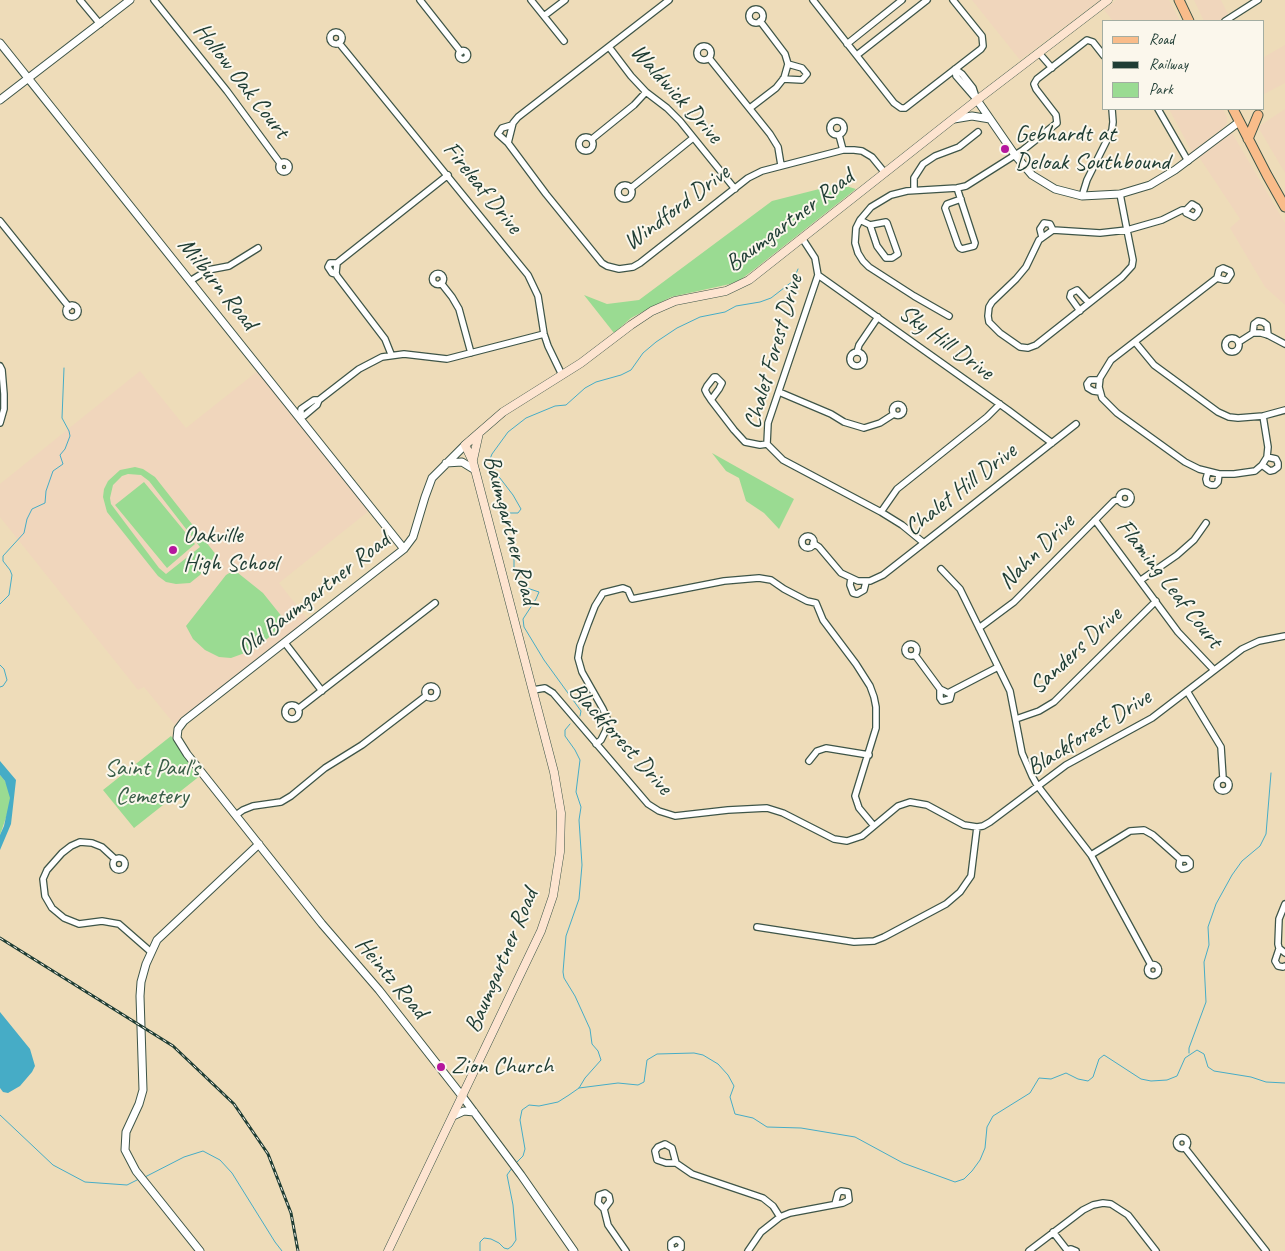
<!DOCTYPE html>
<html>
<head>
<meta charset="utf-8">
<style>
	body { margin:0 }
	#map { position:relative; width:1285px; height:1251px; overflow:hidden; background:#eedcb9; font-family:Caveat,sans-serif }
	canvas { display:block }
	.legend { position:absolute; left:1102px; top:20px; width:162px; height:90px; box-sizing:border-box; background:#fbf7ec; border:1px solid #a3ada2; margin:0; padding:6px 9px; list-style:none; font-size:15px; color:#1f3d34 }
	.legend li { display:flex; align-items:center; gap:10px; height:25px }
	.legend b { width:25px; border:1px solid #a3ada2 }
</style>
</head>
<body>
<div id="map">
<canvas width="1285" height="1251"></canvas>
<ul class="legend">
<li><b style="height:6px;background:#f9bc8a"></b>Road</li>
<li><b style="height:6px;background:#1f3d34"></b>Railway</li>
<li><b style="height:14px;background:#9adb92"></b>Park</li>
</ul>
</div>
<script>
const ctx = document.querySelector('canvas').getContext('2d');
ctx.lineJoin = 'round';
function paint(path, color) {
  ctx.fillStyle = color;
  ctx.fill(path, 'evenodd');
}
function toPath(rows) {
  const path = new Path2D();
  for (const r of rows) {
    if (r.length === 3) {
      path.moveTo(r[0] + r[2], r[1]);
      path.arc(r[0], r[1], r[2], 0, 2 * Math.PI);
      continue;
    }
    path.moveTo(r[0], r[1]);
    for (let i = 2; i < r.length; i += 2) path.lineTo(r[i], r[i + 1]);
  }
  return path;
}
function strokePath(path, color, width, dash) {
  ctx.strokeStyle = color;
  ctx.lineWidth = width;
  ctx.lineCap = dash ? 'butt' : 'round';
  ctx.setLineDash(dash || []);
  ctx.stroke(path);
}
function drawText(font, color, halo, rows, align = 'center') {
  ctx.font = font + ' Caveat,sans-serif';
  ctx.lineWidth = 4;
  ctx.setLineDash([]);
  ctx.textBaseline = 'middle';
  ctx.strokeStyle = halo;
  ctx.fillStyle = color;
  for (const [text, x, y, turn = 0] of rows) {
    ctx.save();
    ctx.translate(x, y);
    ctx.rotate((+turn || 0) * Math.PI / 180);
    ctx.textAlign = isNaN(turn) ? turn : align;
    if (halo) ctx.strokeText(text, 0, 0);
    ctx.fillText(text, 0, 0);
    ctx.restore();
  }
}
const built = toPath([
	[972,0,1100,0,1020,60],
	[1116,0,1169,0,1180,21,1113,21,1104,10],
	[1194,0,1221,0,1229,16,1226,21,1204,21],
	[1285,45,1285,83,1264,94,1264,57],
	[1169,109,1223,109,1227,118,1227,123,1224,127,1192,152],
	[1285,109,1285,173,1258,127],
	[1232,133,1285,223,1285,305,1265,287,1230,228,1240,219,1199,157],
	[259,370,370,510,279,583,309,621,185,716,175,725,144,687,138,690,0,517,0,484,140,371,186,428]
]);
const green = toPath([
	[839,184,856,189,756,268,740,280,730,284,671,297,631,318,614,333,584,295,607,304,639,300,772,201],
	[712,453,794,499,779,529,764,513,746,501,739,478,726,471],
	[135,467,143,469,155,477,217,556,206,564,200,575,190,583,176,584,166,582,158,576,107,512,103,497,104,489,108,481,120,470],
	[128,474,141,475,149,481,200,547,166,574,159,568,111,504,110,498,113,485,122,476],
	[144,482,195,544,167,568,115,505],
	[231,572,238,573,263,593,287,623,253,650,231,658,219,657,205,650,193,639,186,626,226,575],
	[171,736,201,775,134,828,103,790],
	[0,775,5,781,13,797,0,835]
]);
const water = toPath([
	[0,761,16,780,11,824,0,850,0,835,4,826,10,798,5,781,0,775],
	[0,1012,30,1049,35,1066,32,1072,20,1086,8,1093,3,1092,0,1088]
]);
const stream = toPath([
	[0,604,9,595,12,575,10,570,3,561,3,556,24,533,27,519,32,509,45,503,46,491,53,471,63,464,60,455,65,449,70,436,69,431,62,418,64,368],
	[0,665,4,669,7,680,3,686,0,687],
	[580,716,581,711,544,660,524,627,523,619,536,599,539,592,527,588,519,581,514,569,514,554,512,543,513,536,505,515,509,513,518,513,521,509,513,495,493,469,490,459,492,454,508,432,526,418,555,406,566,405,585,388,596,382,621,375,631,370,643,353,656,342,677,328,700,317,725,312,736,306,760,302,771,298,793,281,798,269],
	[1189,1053,1189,1048,1206,1002,1204,962,1209,945,1208,927,1216,904,1232,875,1242,861,1260,846,1266,834,1271,773],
	[579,1088,618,1083,638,1085,644,1082,647,1060,657,1054,694,1053,703,1055,718,1064,728,1075,734,1086,730,1097,735,1114,753,1118,767,1127,801,1128,855,1137,903,1163,955,1182,964,1179,972,1171,980,1160,985,1148,987,1127,993,1116,1030,1093,1039,1078,1051,1079,1066,1073,1078,1079,1088,1081,1093,1077,1099,1059,1104,1055,1141,1079,1151,1081,1167,1080,1177,1076,1185,1058,1197,1050,1204,1054,1208,1067,1214,1071,1251,1077,1266,1082,1285,1083],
	[0,1115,53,1165,85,1182,127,1185,139,1179],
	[516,1163,523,1156,525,1149,520,1120,522,1110,529,1105,539,1106,558,1102,569,1095,579,1088,585,1078,601,1060,598,1051,592,1044,590,1029,575,996,564,978,563,972,566,936,579,899,582,865,579,820,581,807,576,792,580,760,575,750,565,736,565,730,570,724],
	[145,1177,184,1157,203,1151,220,1160,232,1173,275,1242,282,1251],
	[480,1251,480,1242,484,1238,491,1239,499,1243,504,1248,508,1249,512,1246,516,1240,513,1205,507,1175,512,1168]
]);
const minor = toPath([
	[80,0,100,24],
	[154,0,227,91,280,163],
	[420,0,461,52],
	[531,0,564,41],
	[669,0,518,117,513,123,508,143,546,194,602,263,607,266,619,269,633,267,640,263,748,178,762,171,843,150,854,150,862,151,872,157,885,173],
	[813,0,894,103,901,108,905,108,981,49,983,46,982,36,953,0],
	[756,16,7],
	[544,16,565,0],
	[1225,21,1258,0],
	[336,38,6],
	[339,43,528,275,538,296,544,334,548,346,562,375],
	[847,44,902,0],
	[704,53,7],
	[609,47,631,76,646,92,667,108,680,121,735,189],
	[463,55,4.5],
	[1039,53,1052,68],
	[857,55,927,0],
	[709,58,770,134,778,147,781,165],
	[955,69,962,74,973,88,977,100],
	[955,69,956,76,976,99],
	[783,79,802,80,807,74,802,68,788,64],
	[750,108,776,88,784,78,788,64,785,54,760,21],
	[1158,109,1188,161],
	[837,128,7],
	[839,135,843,150],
	[586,144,7],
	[592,139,634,105,646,92],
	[508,143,498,134,502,128,512,125],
	[284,167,5],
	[625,192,7],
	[631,188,693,138],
	[957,188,975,243,974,246,962,249,960,248,958,245,945,208,947,204,961,199],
	[914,190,914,178,923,164,935,156,959,147,978,132],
	[1120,194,1127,230,1162,220,1182,210,1186,210,1186,213,1194,217,1197,214,1199,210,1197,207,1192,204,1186,210],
	[1082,196,1087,180,1112,130,1113,122,1112,109],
	[860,220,870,225,877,246,886,258,892,258,898,254,887,223,886,222,870,225],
	[0,221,69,307],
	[1053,230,1100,233,1127,230,1133,260,1132,266,1122,277,1036,345,1028,348,1020,347,1000,333,989,322,988,316,989,307,992,302,1016,279,1026,267,1039,240,1053,230],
	[1042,237,1040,229,1044,223,1050,224,1053,230],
	[802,238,815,258,818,275,768,423,767,444,783,460,881,512,902,525,924,543],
	[438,279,5.5],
	[336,274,332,273,328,267,330,263,337,263],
	[818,275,1008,410,1052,443],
	[1217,278,1224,280,1227,280,1231,274,1230,271,1223,268,1219,270,1217,278,1111,360,1100,378,1099,387,1102,398,1117,413,1185,462,1199,469,1219,474,1234,474,1255,471,1262,465,1267,457,1268,447,1263,416],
	[190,281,208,270,229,266,258,248],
	[441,283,452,297,459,309,471,353],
	[72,311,6],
	[1080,311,1070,297,1071,293,1077,290,1089,303],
	[949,316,914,296,869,267,863,261,858,253,855,243,856,228,860,220,871,207,891,195,907,191,957,188,966,186,1023,150,1057,123,1056,115,1036,89,1034,84,1037,79,1087,40,1093,42,1104,56],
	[1253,333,1254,324,1258,321,1263,322,1267,325,1268,335],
	[1232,345,7],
	[1135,342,1154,365,1218,412,1229,417,1238,418,1263,416,1285,410],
	[1239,342,1253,333,1261,333,1268,335,1285,344],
	[857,352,859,345,878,317],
	[857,359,7],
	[391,354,385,339,337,276,336,273,337,263,448,175],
	[0,366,2,370,4,394,4,409,0,423],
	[1099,380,1090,380,1087,384,1088,388,1093,391,1100,392],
	[779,392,831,414,844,422,864,428,880,423,894,414],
	[711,400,719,389,722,383,716,377,714,377,707,386,705,390,707,394,711,400,734,430,745,442,760,445,767,444],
	[898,410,5.5],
	[301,415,301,409,314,400,319,400],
	[299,416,304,416,317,405,319,400,359,369,382,357,404,354,447,359,544,334],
	[1262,465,1270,471,1274,470,1278,467,1278,463,1276,459,1267,457],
	[1208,472,1206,479,1207,483,1211,485,1215,485,1218,482,1219,474],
	[1125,498,6],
	[881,512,897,489,987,417,1000,404],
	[1095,520,1178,632,1214,670],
	[808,542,6],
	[813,543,819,547,841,573,858,581,870,581,883,575,1076,424],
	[941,569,960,589,1010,691,1022,753,1032,776,1037,785,1091,855,1151,965],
	[851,578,850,585,853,593,857,594,864,590,866,582],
	[1141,580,1177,555,1194,540,1206,523],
	[979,628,1014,602,1114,501,1119,499],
	[285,643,322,691],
	[911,650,6],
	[915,655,940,689,948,693,998,667],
	[431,692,6],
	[940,689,940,698,942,701,950,699,952,691],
	[533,690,545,688,553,693,648,804,659,811,675,816,728,810,767,808,783,813,834,839,847,841,862,836,898,806,910,802,927,805,964,825,977,827,983,826,990,822,1066,765,1152,718,1242,649,1259,641,1285,636],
	[1187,691,1221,747,1223,778],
	[292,712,7],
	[298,709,435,603],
	[1016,719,1039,711,1054,702,1156,601],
	[596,744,601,740,606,730,607,718,603,709,582,672,578,658,580,646,588,624,595,606,603,593,623,588,628,590,632,599,724,581,759,578,771,580,784,589,807,601,816,603,823,620,856,664,870,686,874,697,876,707,876,728,855,796,859,808,874,826],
	[809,761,817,751,826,748,869,755],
	[1223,785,6],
	[236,815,243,810,253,806,281,802,291,796,325,768,362,745,426,696],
	[1091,855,1130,831,1144,830,1153,835,1180,859,1187,859,1190,862,1190,866,1187,868,1182,869,1179,866,1180,859],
	[119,864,6],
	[115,859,102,847,92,843,80,842,71,846,62,853,47,870,43,879,45,896,52,908,64,918,79,924,102,921,119,924,151,952],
	[1285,904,1279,919,1278,944,1279,948,1285,953],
	[757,927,854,942,874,941,884,937,946,904,960,892,971,876,977,827],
	[1279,949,1275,961,1278,966,1283,967,1285,966],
	[1153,970,5.5],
	[1182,1143,5.5],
	[1185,1148,1266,1251],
	[676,1163,666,1163,657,1160,655,1151,658,1147,665,1144,672,1148,676,1163,692,1174,763,1198,773,1206,780,1217],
	[604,1209,610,1201,609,1196,605,1193,599,1195,598,1203,604,1209,608,1225,626,1251],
	[1053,1232,1067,1250],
	[1067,1250,1071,1249,1076,1251],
	[674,1251,681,1248,681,1243,678,1240,675,1240,671,1243,671,1248,674,1251],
	[748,1251,761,1232,780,1217,790,1213,843,1203,849,1200,848,1192,841,1191,838,1193,835,1204],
	[1029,1251,1083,1210,1093,1205,1103,1203,1111,1204,1128,1215,1156,1251]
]);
const tertiary = toPath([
	[0,43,404,549],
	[0,100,130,0],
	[977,100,1015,155,1032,175,1055,189,1082,196,1120,194,1150,185,1175,170,1239,122],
	[954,119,972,116,990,119],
	[465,445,432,478,425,497,413,537,404,549,184,721,178,729,177,738,187,754,322,924,379,990,462,1096,521,1175,574,1251],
	[446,463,462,462,475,470],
	[453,1116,464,1111,474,1112],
	[200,1251,136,1171,125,1150,126,1132,139,1104,143,1090,140,996,141,982,146,964,157,940,259,844]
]);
const secondary = toPath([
	[473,460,479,433],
	[388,1251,541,931,553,896,560,852,561,813,554,772,485,508,473,462,465,445,503,412,581,363,631,325,652,311,675,301,726,291,749,280,977,100,1108,0]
]);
const primary = toPath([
	[1179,0,1189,21],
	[1233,109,1267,175,1285,207],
	[1248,139,1258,115]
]);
const rail = toPath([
	[0,938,173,1046,234,1104,268,1154,291,1213,298,1251]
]);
const markers = [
	[1005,149,5,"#b5179e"],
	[173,550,5,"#b5179e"],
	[441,1067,5,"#b5179e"]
];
const streetNames = [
	["Hollow Oak Court",241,81,52],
	["Waldwick Drive",676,94,48],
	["Fireleaf Drive",482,188,51],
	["Windford Drive",677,208,-37],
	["Baumgartner Road",790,221,-37],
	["Milburn Road",217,284,51],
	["Sky Hill Drive",946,343,36],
	["Chalet Forest Drive",774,352,-74],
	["Chalet Hill Drive",961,490,-38],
	["Baumgartner Road",510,530,75],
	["Nahn Drive",1037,552,-45],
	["Flaming Leaf Court",1169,584,52],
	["Old Baumgartner Road",314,595,-38],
	["Sanders Drive",1076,651,-43],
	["Blackforest Drive",1089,733,-32],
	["Blackforest Drive",620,739,48],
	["Baumgartner Road",502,961,-67],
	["Heintz Road",391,978,50]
];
const poiNames = [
	["Gebhardt at",1015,135],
	["Deloak Southbound",1015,163],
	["Oakville",183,536],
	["High School",183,564],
	["Zion Church",451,1067]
];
const parkNames = [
	["Saint Paul's",152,769],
	["Cemetery",152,797]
];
paint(built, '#f0d6bc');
paint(green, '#9adb92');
paint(water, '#46acc6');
strokePath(stream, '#46acc6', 1);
strokePath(minor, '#3e5548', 8);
strokePath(tertiary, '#3e5548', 9);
strokePath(secondary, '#3e5548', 9);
strokePath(primary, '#3e5548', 11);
strokePath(minor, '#fff', 5.5);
strokePath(tertiary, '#fff', 7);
strokePath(secondary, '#fde4d0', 8);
strokePath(primary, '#f9bc8a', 9);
strokePath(rail, '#1f3d34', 3);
strokePath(rail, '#fbf7ec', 1, [4]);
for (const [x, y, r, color] of markers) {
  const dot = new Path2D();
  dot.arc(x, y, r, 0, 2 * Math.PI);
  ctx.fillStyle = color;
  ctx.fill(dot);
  strokePath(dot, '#fbf7ec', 2);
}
drawText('24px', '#1f3d34', '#fbf7ec', streetNames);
drawText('24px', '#1f3d34', '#fbf7ec', poiNames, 'left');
drawText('24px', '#385d47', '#fbf7ec', parkNames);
</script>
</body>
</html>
